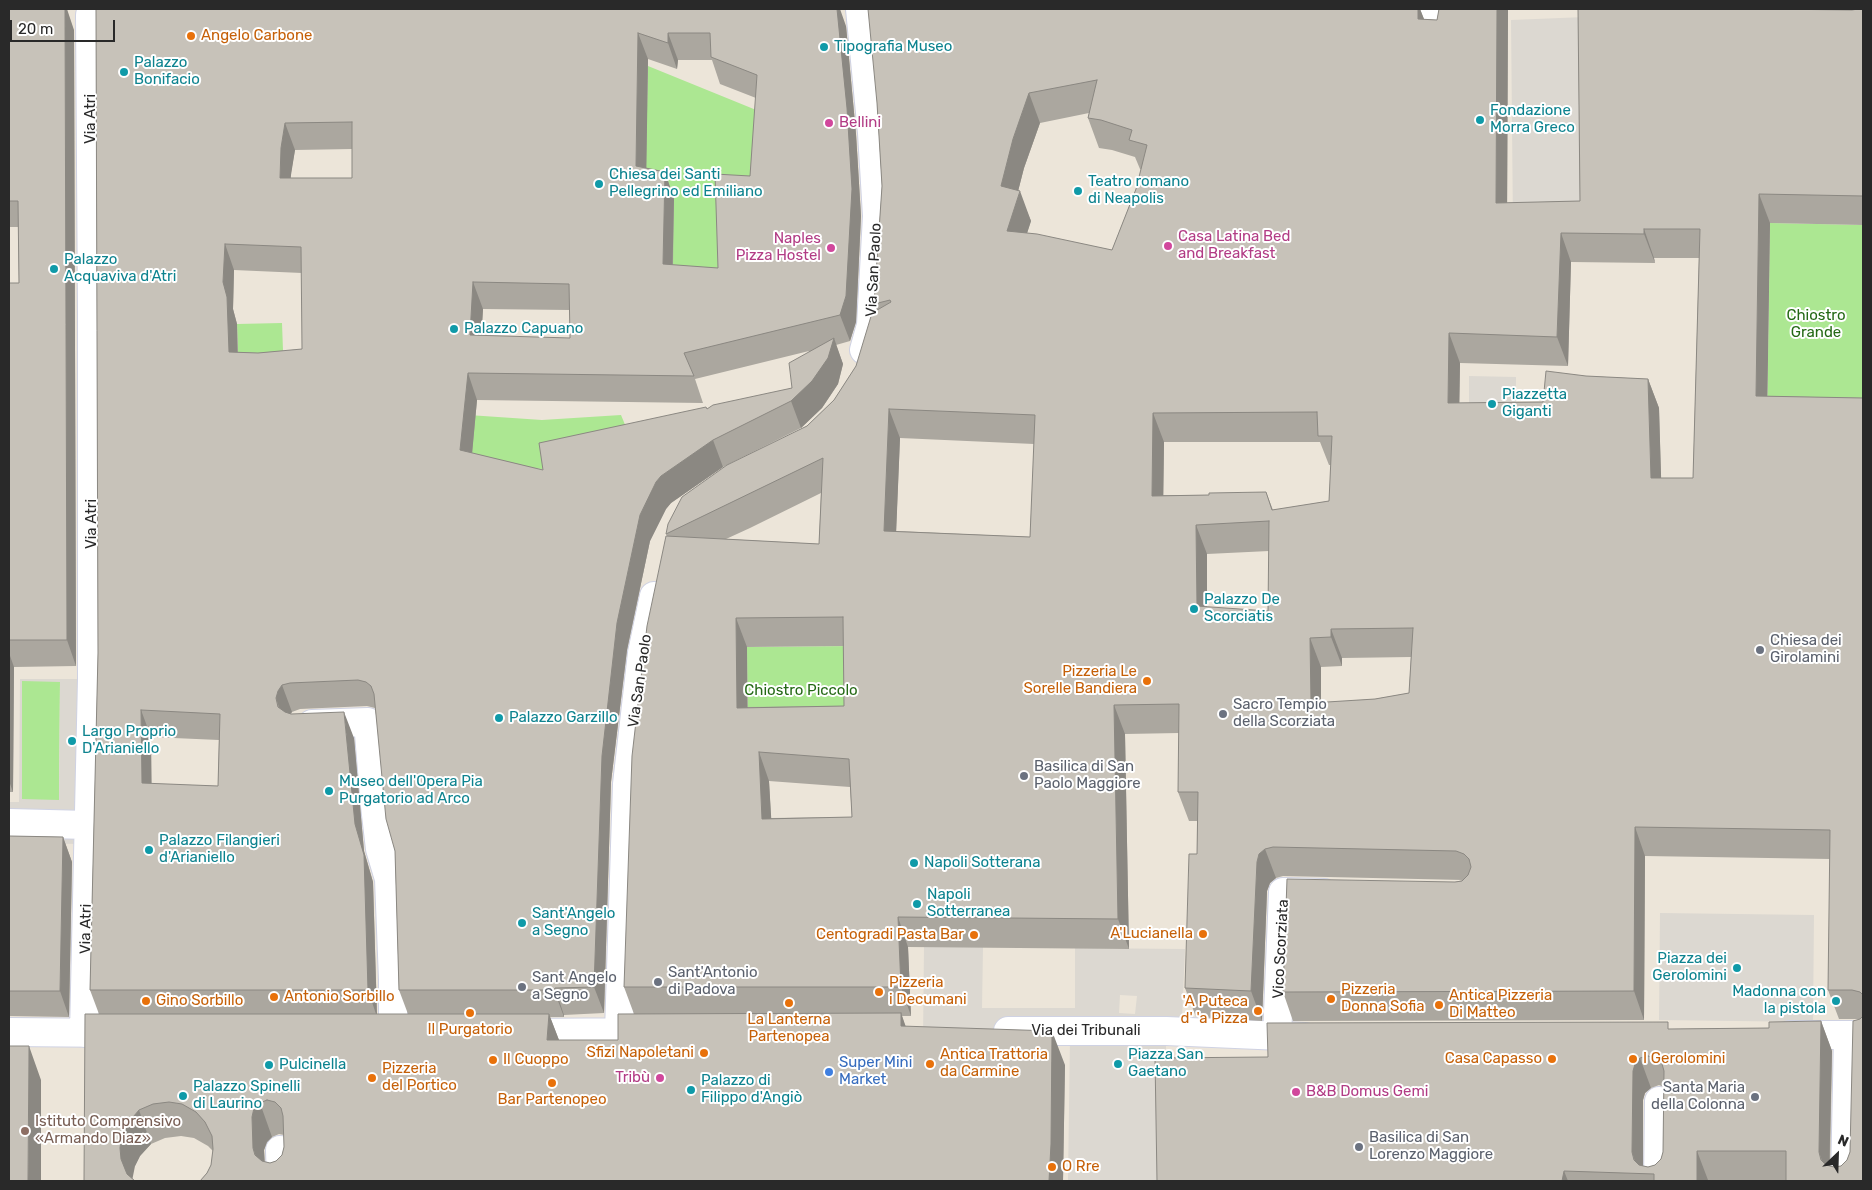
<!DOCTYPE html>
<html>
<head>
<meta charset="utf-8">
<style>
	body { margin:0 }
	#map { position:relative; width:1872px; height:1190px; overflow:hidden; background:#ece5d9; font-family:Rubik,sans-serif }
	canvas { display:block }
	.frame { position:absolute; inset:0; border:10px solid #292929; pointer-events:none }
	.north { position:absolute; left:1812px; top:1130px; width:50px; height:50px; -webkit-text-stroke:4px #fff; paint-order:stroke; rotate:24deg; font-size:14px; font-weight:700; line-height:20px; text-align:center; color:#292929 }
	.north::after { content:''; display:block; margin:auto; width:18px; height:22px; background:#292929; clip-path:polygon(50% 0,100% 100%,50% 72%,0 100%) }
	.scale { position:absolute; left:10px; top:20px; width:105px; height:22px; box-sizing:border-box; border:2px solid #292929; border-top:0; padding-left:6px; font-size:15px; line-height:18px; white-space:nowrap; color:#292929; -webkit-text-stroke:4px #fff; paint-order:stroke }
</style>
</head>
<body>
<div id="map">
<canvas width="1872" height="1190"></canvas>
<div class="frame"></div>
<div class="north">N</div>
<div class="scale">20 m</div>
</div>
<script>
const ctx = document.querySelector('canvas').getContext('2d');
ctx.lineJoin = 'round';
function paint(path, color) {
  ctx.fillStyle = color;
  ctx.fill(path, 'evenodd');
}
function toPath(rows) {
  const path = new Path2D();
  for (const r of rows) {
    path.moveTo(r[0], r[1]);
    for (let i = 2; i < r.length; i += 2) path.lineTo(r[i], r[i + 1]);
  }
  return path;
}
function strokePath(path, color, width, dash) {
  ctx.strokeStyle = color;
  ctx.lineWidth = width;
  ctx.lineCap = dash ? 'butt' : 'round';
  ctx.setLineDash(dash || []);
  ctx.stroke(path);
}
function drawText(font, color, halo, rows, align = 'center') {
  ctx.font = font + ' Rubik,sans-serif';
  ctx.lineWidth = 4;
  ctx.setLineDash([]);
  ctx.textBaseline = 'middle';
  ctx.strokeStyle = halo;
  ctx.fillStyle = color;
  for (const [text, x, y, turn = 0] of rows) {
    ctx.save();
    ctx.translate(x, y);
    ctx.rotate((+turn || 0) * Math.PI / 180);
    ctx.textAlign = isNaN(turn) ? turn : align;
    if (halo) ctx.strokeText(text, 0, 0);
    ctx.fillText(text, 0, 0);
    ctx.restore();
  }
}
const green = toPath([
	[648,66,766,114,727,292,672,291,638,191,646,145],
	[1770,223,1863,225,1863,427,1767,425],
	[282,323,284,378,239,379,237,324],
	[439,413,542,420,621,415,636,451,549,470,472,460],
	[854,646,855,736,748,737,747,647],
	[22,681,60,681,59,800,22,800]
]);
const plaza = toPath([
	[1585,17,1586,225,1513,228,1511,20],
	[1469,376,1516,377,1516,431,1469,431],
	[20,679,85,679,81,844,9,843,9,802,19,802],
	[22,681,60,682,59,800,22,799],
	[1660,913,1814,915,1813,1022,1659,1020],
	[924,947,983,947,982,1008,1075,1008,1075,948,1185,949,1182,1019,1166,1040,1166,1181,1068,1181,1070,1038,923,1039],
	[1120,995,1137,996,1135,1014,1119,1013]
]);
const minor = toPath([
	[860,9,872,133,877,216,871,325,864,350],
	[1386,15,1454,18],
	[312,724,368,722,375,806,380,849,389,879,393,980,393,1033],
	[9,823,88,825],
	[1008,1031,1166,1031,1305,1037],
	[9,1032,122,1033],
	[619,1032,627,784,642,653,654,596],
	[84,1033,92,679,92,316,90,15],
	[518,1033,655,1032],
	[1790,1035,1863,1035],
	[1277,1037,1283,892,1324,893],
	[280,1150,281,1181],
	[1658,1181,1659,1101],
	[1845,1181,1848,1035]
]);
const wall = toPath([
	[9,9,74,30,76,666,14,667,13,792,9,792,9,283,19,283,18,227,9,227],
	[96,9,846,26,856,134,861,216,856,322,850,341,836,345,843,364,838,384,822,408,801,428,723,467,671,503,666,509,650,541,627,650,611,782,604,1013,564,1015,564,1017,550,1017,559,1040,618,1040,634,1014,624,987,667,536,666,534,807,426,834,400,856,366,877,310,874,304,882,186,877,103,1420,9,1424,19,1437,20,1439,9,1769,9,1852,10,1863,9,1863,225,1770,223,1767,396,1863,398,1863,1181,1786,1180,1708,1180,1708,1181,1157,1181,1268,1057,1671,1029,1769,1028,1821,1021,1832,1051,1830,1166,1834,1167,1841,1166,1847,1160,1850,1152,1860,1019,1839,1019,1828,990,1830,859,1645,856,1644,1020,1293,1021,1283,992,1455,882,1463,880,1283,876,1276,878,1270,883,1267,891,1262,1021,1196,1017,1185,988,1197,854,1197,821,1189,821,1178,792,1179,733,1125,734,1129,949,908,947,911,1016,902,1016,905,1026,1065,1065,1063,1181,200,1181,207,1173,211,1165,213,1151,208,1146,194,1138,181,1136,165,1138,151,1144,140,1156,135,1166,84,1181,99,1014,90,990,98,653],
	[1508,9,1578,10,1580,201,1507,203],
	[648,59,677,69,678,60,712,60,720,84,756,98,750,176,718,268,673,265,674,199,665,172,646,168],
	[1089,113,1088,118,1099,148,1112,150,1135,157,1140,169,1141,169,1136,189,1112,250,1027,233,1031,221,1018,191,1024,168,1040,123],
	[352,149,352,178,290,178,295,150],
	[1654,258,1699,258,1693,478,1661,478,1659,408,1648,379,1586,376,1543,402,1459,403,1460,363,1568,366,1571,262,1655,263],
	[234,270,302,273,302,349,258,353,238,352,237,324,233,309],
	[483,309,570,310,570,338,481,336],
	[809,351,792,388,707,409,543,470,472,453,477,400,703,403,695,379],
	[900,438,1034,444,1030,537,896,531],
	[1164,442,1320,442,1329,465,1331,465,1329,501,1273,510,1266,492,1209,495,1163,495],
	[821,493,819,544,726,539,750,528],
	[1269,551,1268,611,1207,607,1207,554],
	[844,646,844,706,747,707,747,647],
	[1411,657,1409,693,1375,699,1321,703,1321,667,1342,666,1342,658],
	[367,706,375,708,395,851,399,990,408,1014,377,1014,373,882,364,851,354,738,291,714,292,712,300,709],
	[151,737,219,740,218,786,151,784],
	[769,781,850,787,852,817,771,818],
	[1659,1085,1664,1087,1663,1152,1661,1159,1655,1165,1648,1167,1643,1166,1643,1100,1645,1093,1651,1088],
	[279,1134,284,1135,284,1147,282,1155,276,1161,270,1163,265,1162,264,1150,267,1142,272,1137],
	[9,836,63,837,72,862,69,1017,9,1016]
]);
const shadedWall = toPath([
	[65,9,67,9,74,30,76,666,67,640],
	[837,9,840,9,846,26,856,134,861,216,856,322,850,341,840,315],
	[1418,9,1420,9,1429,32,1418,19],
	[1497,9,1508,9,1507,232,1496,203],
	[638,33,648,59,646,193,636,166],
	[668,33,678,60,677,69,668,43],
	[1029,93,1040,123,1024,168,1012,215,1001,186,1013,139],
	[285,123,295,150,291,175,289,205,280,178,281,148],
	[665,172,674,199,672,291,663,264],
	[1020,191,1031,221,1018,261,1007,231],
	[1759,194,1770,223,1767,425,1756,396],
	[1644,229,1654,258,1655,263,1644,234],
	[1561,233,1571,262,1568,366,1557,337],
	[225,244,234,270,233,309,237,324,238,379,229,352,223,282],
	[473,282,483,309,480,362,470,335],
	[1449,333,1460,363,1459,432,1448,403],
	[834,338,843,364,838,384,822,408,801,428,791,401],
	[468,373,477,400,470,476,460,450],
	[1648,379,1659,408,1662,507,1651,478],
	[889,409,900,438,895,560,884,531],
	[1153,413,1164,442,1163,525,1152,496],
	[713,440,723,467,671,503,666,509,650,541,627,650,611,782,604,1013,594,987,602,756,617,623,640,515,656,482,661,476],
	[1196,525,1207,554,1207,636,1197,606],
	[736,618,747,647,748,737,737,708],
	[1331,629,1342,658,1342,666,1331,637],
	[1310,638,1321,667,1321,733,1311,703],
	[9,653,14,667,13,792,9,781],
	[282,685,292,712,287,717,288,734,276,698,278,691],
	[1114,705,1125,734,1129,949,1118,919],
	[141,710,151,737,152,810,142,783],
	[344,712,354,738,364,851,373,882,377,1017,368,990,355,824],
	[759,752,769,781,773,848,762,819],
	[1635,827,1645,856,1644,1020,1634,991],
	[63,837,72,862,69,1017,60,991],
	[1265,849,1276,878,1270,883,1267,891,1262,1021,1251,991,1257,862,1259,854],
	[898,917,908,947,911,1016,901,987],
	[555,988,564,1015,564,1017,554,990],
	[901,1013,913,1047,901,1026],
	[549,1014,562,1048,547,1040],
	[1821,1021,1832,1051,1829,1181,1819,1152],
	[1052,1031,1065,1065,1063,1181,1049,1181],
	[29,1046,41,1080,41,1181,28,1181],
	[1640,1058,1651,1088,1645,1093,1643,1100,1643,1173,1639,1173,1632,1152,1633,1071,1635,1064],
	[260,1103,272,1137,267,1142,264,1150,265,1181,253,1148,252,1117,254,1108],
	[139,1110,151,1144,140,1156,135,1166,132,1181,129,1181,121,1159,120,1148,122,1132,128,1123],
	[1697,1151,1708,1180,1708,1181,1697,1181],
	[1564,1171,1568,1181,1562,1181]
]);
const building = toPath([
	[9,9,65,9,67,640,9,640,9,283,19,283,18,201,9,201,9,9],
	[96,9,837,9,847,108,852,189,846,296,840,315,684,353,694,376,468,373,460,450,543,470,539,443,706,407,707,409,713,405,792,388,789,363,834,338,828,358,812,381,791,401,713,440,661,476,656,482,640,515,617,623,602,756,594,987,555,988,554,990,399,990,395,851,386,819,374,694,371,686,366,682,358,680,290,683,282,685,278,691,276,698,278,707,285,712,291,714,344,712,355,824,364,855,368,990,90,990,98,653,96,9],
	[638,33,668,43,668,33,710,33,711,57,757,75,750,176,715,174,718,268,663,264,665,172,636,166,638,33],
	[352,122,352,178,280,178,281,148,285,123,352,122],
	[225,244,301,247,302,349,258,353,229,352,227,297,223,282,225,244],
	[473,282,569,284,570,338,470,335,473,282],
	[141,710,220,714,218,786,142,783,141,710],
	[868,9,1418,9,1418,19,1437,20,1439,9,1497,9,1496,203,1580,201,1578,9,1768,9,1852,10,1858,9,1863,9,1863,196,1759,194,1756,396,1863,398,1863,995,1860,992,1852,990,1828,990,1830,830,1635,827,1634,991,1283,992,1287,879,1455,882,1462,881,1468,875,1471,867,1469,859,1464,854,1456,851,1273,847,1265,849,1259,854,1257,862,1251,991,1185,988,1189,854,1197,854,1198,792,1178,792,1179,704,1114,705,1118,919,898,917,901,987,624,987,632,756,647,626,666,536,819,544,823,458,666,534,668,524,682,497,727,465,807,426,834,400,856,366,872,313,891,302,890,300,874,304,882,186,877,103,868,9],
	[1097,80,1088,118,1101,120,1132,130,1129,140,1147,145,1136,189,1112,250,1037,234,1007,231,1020,191,1001,186,1013,139,1029,93,1097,80],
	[1644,229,1700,229,1693,478,1651,478,1648,379,1586,376,1546,371,1543,402,1448,403,1449,333,1557,337,1561,233,1644,234,1644,229],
	[889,409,1035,415,1030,537,884,531,889,409],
	[1317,412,1318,436,1332,436,1329,501,1272,510,1266,492,1209,493,1209,495,1152,496,1153,413,1317,412],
	[1269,521,1268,611,1197,606,1196,525,1269,521],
	[843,617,844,706,737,708,736,618,843,617],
	[1413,628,1409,693,1375,699,1311,703,1310,638,1331,637,1331,629,1413,628],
	[759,752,849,759,852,817,762,819,759,752],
	[9,836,63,837,60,991,9,991,9,836],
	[901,1013,901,1026,1052,1031,1051,1144,1049,1181,200,1181,207,1173,211,1165,213,1149,212,1136,205,1122,196,1112,182,1104,169,1102,153,1104,139,1110,128,1123,122,1132,120,1148,121,1159,127,1174,135,1181,84,1181,85,1014,549,1014,547,1040,618,1040,618,1014,901,1013],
	[267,1100,275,1102,281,1108,283,1116,284,1147,282,1155,276,1161,270,1163,262,1161,255,1155,253,1148,252,1117,254,1108,260,1103,267,1100],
	[1863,1016,1863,1181,1786,1181,1786,1151,1697,1151,1697,1181,1654,1181,1654,1174,1564,1171,1562,1181,1157,1181,1155,1058,1268,1057,1267,1023,1668,1022,1668,1029,1769,1028,1769,1022,1821,1021,1819,1152,1821,1160,1826,1165,1834,1167,1841,1166,1847,1160,1850,1152,1853,1021,1860,1019,1863,1016],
	[1648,1056,1657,1059,1662,1064,1664,1071,1663,1152,1661,1159,1655,1165,1648,1167,1639,1165,1634,1160,1632,1152,1633,1071,1635,1064,1640,1058,1648,1056],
	[9,1046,29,1046,28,1181,9,1181,9,1046]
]);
const markers = [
	[191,36,5,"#e8710a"],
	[824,47,5,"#0f9aa8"],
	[124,72,5,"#0f9aa8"],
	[1480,120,5,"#0f9aa8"],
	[829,123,5,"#d1479c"],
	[599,184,5,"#0f9aa8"],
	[1078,191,5,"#0f9aa8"],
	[1168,246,5,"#d1479c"],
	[831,248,5,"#d1479c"],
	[54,269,5,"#0f9aa8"],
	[454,329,5,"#0f9aa8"],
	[1492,404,5,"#0f9aa8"],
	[1194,609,5,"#0f9aa8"],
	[1760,650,5,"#6b7280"],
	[1147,681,5,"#e8710a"],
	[1223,714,5,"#6b7280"],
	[499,718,5,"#0f9aa8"],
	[72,741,5,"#0f9aa8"],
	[1024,776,5,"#6b7280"],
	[329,791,5,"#0f9aa8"],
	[149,850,5,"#0f9aa8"],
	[914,863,5,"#0f9aa8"],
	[917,904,5,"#0f9aa8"],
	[522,923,5,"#0f9aa8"],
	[1203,934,5,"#e8710a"],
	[974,935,5,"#e8710a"],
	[1737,968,5,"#0f9aa8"],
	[658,982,5,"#6b7280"],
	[522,987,5,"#6b7280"],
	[879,992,5,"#e8710a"],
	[274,997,5,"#e8710a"],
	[1331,999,5,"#e8710a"],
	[146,1001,5,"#e8710a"],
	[1836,1001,5,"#0f9aa8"],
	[789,1003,5,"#e8710a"],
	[1439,1005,5,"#e8710a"],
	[1258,1011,5,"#e8710a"],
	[470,1013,5,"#e8710a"],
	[704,1053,5,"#e8710a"],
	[1552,1059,5,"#e8710a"],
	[1633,1059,5,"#e8710a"],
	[493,1060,5,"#e8710a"],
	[930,1064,5,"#e8710a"],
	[1118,1064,5,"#0f9aa8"],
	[269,1065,5,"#0f9aa8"],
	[829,1072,5,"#3f7fe0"],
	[372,1078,5,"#e8710a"],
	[660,1078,5,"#d1479c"],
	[552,1083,5,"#e8710a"],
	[691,1090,5,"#0f9aa8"],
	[1296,1092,5,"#d1479c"],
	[183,1096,5,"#0f9aa8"],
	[1755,1097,5,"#6b7280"],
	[25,1131,5,"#8d6e63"],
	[1359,1147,5,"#6b7280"],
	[1052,1167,5,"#e8710a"]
];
const foodNames = [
	["Angelo Carbone",201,36],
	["Pizzeria Le",1137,672,"right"],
	["Sorelle Bandiera",1137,689,"right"],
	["A'Lucianella",1193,934,"right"],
	["Centogradi Pasta Bar",964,935,"right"],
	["Pizzeria",889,983],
	["i Decumani",889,1000],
	["Pizzeria",1341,990],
	["Donna Sofia",1341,1007],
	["Antica Pizzeria",1449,996],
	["Di Matteo",1449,1013],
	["Antonio Sorbillo",284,997],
	["Gino Sorbillo",156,1001],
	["'A Puteca",1248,1002,"right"],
	["d' 'a Pizza",1248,1019,"right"],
	["La Lanterna",789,1020,"center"],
	["Partenopea",789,1037,"center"],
	["Il Purgatorio",470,1030,"center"],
	["Sfizi Napoletani",694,1053,"right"],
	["Antica Trattoria",940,1055],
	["da Carmine",940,1072],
	["Casa Capasso",1542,1059,"right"],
	["I Gerolomini",1643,1059],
	["Il Cuoppo",503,1060],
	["Pizzeria",382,1069],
	["del Portico",382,1086],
	["Bar Partenopeo",552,1100,"center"],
	["O Rre",1062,1167]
];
const cultureNames = [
	["Tipografia Museo",834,47],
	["Palazzo",134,63],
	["Bonifacio",134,80],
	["Fondazione",1490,111],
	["Morra Greco",1490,128],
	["Chiesa dei Santi",609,175],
	["Pellegrino ed Emiliano",609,192],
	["Teatro romano",1088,182],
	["di Neapolis",1088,199],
	["Palazzo",64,260],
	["Acquaviva d'Atri",64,277],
	["Palazzo Capuano",464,329],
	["Piazzetta",1502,395],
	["Giganti",1502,412],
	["Palazzo De",1204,600],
	["Scorciatis",1204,617],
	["Palazzo Garzillo",509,718],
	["Largo Proprio",82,732],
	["D'Arianiello",82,749],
	["Museo dell'Opera Pia",339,782],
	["Purgatorio ad Arco",339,799],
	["Palazzo Filangieri",159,841],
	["d'Arianiello",159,858],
	["Napoli Sotterana",924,863],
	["Napoli",927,895],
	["Sotterranea",927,912],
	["Sant'Angelo",532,914],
	["a Segno",532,931],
	["Piazza dei",1727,959,"right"],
	["Gerolomini",1727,976,"right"],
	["Madonna con",1826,992,"right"],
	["la pistola",1826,1009,"right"],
	["Piazza San",1128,1055],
	["Gaetano",1128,1072],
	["Pulcinella",279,1065],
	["Palazzo di",701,1081],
	["Filippo d'Angiò",701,1098],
	["Palazzo Spinelli",193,1087],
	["di Laurino",193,1104]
];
const streetNames = [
	["Via Atri",91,119,-90],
	["Via San Paolo",874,270,-87],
	["Via Atri",92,524,-90],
	["Via San Paolo",640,681,-82],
	["Via Atri",86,929,-89],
	["Vico Scorziata",1281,949,-87],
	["Via dei Tribunali",1086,1031]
];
const hotelNames = [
	["Bellini",839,123],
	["Casa Latina Bed",1178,237],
	["and Breakfast",1178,254],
	["Naples",821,239,"right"],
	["Pizza Hostel",821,256,"right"],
	["Tribù",650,1078,"right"],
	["B&B Domus Gemi",1306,1092]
];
const parkNames = [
	["Chiostro",1816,316],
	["Grande",1816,333],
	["Chiostro Piccolo",801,691]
];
const worshipNames = [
	["Chiesa dei",1770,641],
	["Girolamini",1770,658],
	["Sacro Tempio",1233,705],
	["della Scorziata",1233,722],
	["Basilica di San",1034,767],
	["Paolo Maggiore",1034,784],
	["Sant'Antonio",668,973],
	["di Padova",668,990],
	["Sant Angelo",532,978],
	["a Segno",532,995],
	["Santa Maria",1745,1088,"right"],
	["della Colonna",1745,1105,"right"],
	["Basilica di San",1369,1138],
	["Lorenzo Maggiore",1369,1155]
];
const shopNames = [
	["Super Mini",839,1063],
	["Market",839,1080]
];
const educationNames = [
	["Istituto Comprensivo",35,1122],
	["«Armando Diaz»",35,1139]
];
paint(green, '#ace792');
paint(plaza, '#dcd8d1');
strokePath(minor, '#cfd2e3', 30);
strokePath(minor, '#fff', 28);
paint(wall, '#aba79f');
paint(shadedWall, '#8b8882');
paint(building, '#c7c2b9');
strokePath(building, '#8b8882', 1);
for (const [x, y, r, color] of markers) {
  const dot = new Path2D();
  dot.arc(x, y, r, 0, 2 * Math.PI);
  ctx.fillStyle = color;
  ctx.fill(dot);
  strokePath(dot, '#fff', 2);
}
drawText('15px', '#c56008', '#fff', foodNames, 'left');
drawText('15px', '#0d838f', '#fff', cultureNames, 'left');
drawText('15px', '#292929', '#fff', streetNames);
drawText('15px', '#b23c85', '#fff', hotelNames, 'left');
drawText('15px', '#246915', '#fff', parkNames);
drawText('15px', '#5b616d', '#fff', worshipNames, 'left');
drawText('15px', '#366cbe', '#fff', shopNames, 'left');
drawText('15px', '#785e54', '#fff', educationNames, 'left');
</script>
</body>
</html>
